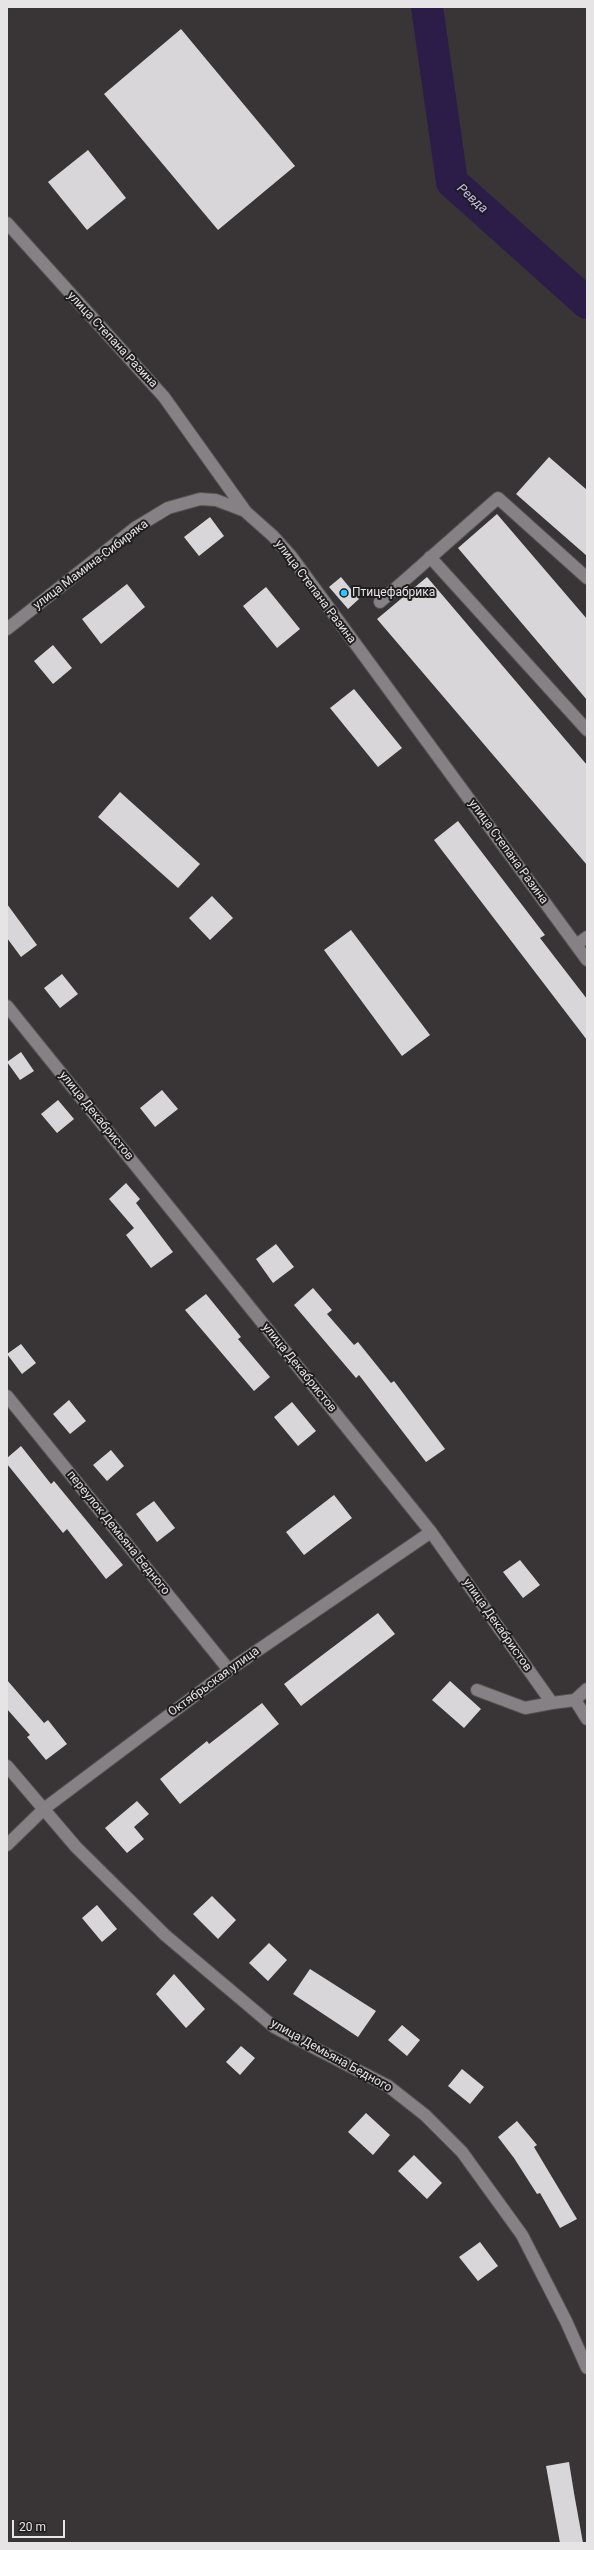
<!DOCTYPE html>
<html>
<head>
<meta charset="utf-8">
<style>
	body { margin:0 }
	#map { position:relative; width:594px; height:2550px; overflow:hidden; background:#393537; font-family:Roboto,sans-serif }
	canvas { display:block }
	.frame { position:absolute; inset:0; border:8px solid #e7e4e6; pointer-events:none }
	.scale { position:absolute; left:12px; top:2520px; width:53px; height:18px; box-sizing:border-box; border:2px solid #e7e4e6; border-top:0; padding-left:5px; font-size:12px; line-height:14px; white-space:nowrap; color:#e7e4e6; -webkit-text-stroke:3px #1f1d1e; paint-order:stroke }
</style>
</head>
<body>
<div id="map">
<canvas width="594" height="2550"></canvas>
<div class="frame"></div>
<div class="scale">20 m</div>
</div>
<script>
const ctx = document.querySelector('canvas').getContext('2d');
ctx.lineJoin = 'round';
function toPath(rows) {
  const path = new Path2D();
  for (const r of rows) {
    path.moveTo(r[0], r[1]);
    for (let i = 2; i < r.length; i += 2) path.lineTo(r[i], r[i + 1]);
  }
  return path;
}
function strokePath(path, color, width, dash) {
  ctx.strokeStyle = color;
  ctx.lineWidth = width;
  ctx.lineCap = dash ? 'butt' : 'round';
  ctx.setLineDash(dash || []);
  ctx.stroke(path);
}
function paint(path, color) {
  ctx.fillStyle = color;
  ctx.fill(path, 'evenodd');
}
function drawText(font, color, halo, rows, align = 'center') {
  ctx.font = font + ' Roboto,sans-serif';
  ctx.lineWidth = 4;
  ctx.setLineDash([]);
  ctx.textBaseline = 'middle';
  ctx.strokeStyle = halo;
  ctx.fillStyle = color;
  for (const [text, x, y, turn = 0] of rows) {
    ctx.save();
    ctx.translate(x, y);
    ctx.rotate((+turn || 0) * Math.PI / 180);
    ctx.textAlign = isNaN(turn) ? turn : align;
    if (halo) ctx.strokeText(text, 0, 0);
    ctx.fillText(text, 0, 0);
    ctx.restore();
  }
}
const river = toPath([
	[427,7,452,182,587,303]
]);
const building = toPath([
	[181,29,295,166,218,230,104,94],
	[88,150,126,198,87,230,48,182],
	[549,457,587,490,587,556,516,494],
	[497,514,587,619,587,700,458,548],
	[210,517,224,536,199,556,184,537],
	[341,577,359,599,348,609,329,587],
	[427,577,587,765,587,865,377,619],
	[127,584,145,607,101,644,82,619],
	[266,587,300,629,277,648,243,606],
	[53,645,72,668,53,684,34,661],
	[354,689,402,748,378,767,330,708],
	[120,792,200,864,178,888,98,817],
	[458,821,545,935,540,938,587,999,587,1040,434,840],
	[212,896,233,918,210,940,189,918],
	[7,904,37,945,21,957,7,938],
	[351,930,430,1035,402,1056,324,950],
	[62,974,78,994,60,1008,44,988],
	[21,1052,34,1071,20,1080,7,1062],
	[162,1090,178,1109,155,1127,140,1108],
	[58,1100,74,1119,57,1133,41,1114],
	[126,1183,140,1199,136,1203,173,1252,151,1268,126,1235,134,1228,109,1199],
	[276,1244,294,1267,273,1283,256,1259],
	[313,1288,332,1310,327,1314,354,1345,358,1342,391,1383,394,1381,445,1449,426,1462,359,1375,356,1378,294,1305],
	[206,1294,241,1337,238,1339,270,1377,254,1391,185,1310],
	[21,1344,36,1363,22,1374,7,1354],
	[69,1400,86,1421,70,1434,53,1414],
	[292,1402,316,1431,298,1446,274,1417],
	[21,1446,51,1484,54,1481,123,1565,106,1579,67,1529,63,1533,7,1464,7,1458],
	[111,1450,124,1466,107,1481,93,1465],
	[334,1495,352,1518,304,1555,286,1532],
	[154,1501,175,1528,157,1542,136,1514],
	[520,1560,540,1585,523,1598,503,1572],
	[378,1613,395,1634,301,1706,284,1684],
	[7,1680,44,1723,48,1720,67,1744,46,1760,27,1737,30,1735,7,1709],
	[450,1681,481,1709,464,1728,432,1700],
	[262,1703,279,1724,180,1804,160,1779,207,1741,209,1744],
	[137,1801,149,1814,134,1827,144,1839,127,1853,105,1828],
	[212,1896,236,1920,218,1939,193,1914],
	[97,1905,117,1929,102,1942,82,1918],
	[269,1943,287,1960,268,1981,249,1963],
	[310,1969,376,2011,358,2037,293,1994],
	[174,1974,205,2009,186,2028,156,1994],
	[402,2025,420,2040,407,2056,388,2040],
	[241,2046,255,2058,240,2075,226,2062],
	[462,2069,484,2087,470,2104,448,2086],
	[366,2113,390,2135,373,2155,348,2132],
	[517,2121,537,2145,534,2147,577,2219,560,2228,540,2193,537,2194,514,2158,498,2137],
	[414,2155,442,2183,427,2199,398,2171],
	[480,2242,498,2266,478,2281,459,2257],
	[569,2462,574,2493,583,2543,560,2543,546,2466]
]);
const minor = toPath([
	[7,223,164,397,246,512,273,536,291,556,587,960],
	[430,557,587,730],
	[380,602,498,498,587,578],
	[7,629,135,528,168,508,200,499,216,500,245,511],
	[576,945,587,937],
	[7,1006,431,1532,552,1703,575,1700],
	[7,1396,229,1670],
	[477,1690,525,1708,552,1703],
	[575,1700,587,1719],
	[575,1700,587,1689],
	[7,1766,76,1847,165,1935,274,2027,388,2086,425,2115,462,2152,522,2235,566,2321,587,2368],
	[7,1845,45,1808,229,1670,431,1532]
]);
const markers = [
	[344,593,4,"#28c8ff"]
];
const streetNames = [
	["улица Степана Разина",112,340,47],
	["улица Мамина-Сибиряка",91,565,-37],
	["улица Степана Разина",315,592,53],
	["улица Степана Разина",508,852,54],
	["улица Декабристов",96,1116,51],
	["улица Декабристов",299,1368,51],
	["переулок Демьяна Бедного",118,1533,51],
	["улица Декабристов",497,1625,55],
	["Октябрьская улица",214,1682,-36],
	["улица Демьяна Бедного",331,2056,29]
];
const poiNames = [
	["Птицефабрика",352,593]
];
const waterNames = [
	["Ревда",472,199,42]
];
strokePath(river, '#2c1d48', 32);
paint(building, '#d9d6da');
strokePath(minor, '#545153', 14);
strokePath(minor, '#868184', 12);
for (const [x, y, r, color] of markers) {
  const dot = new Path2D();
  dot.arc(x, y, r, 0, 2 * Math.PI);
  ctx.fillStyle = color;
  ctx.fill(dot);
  strokePath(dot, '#1f1d1e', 1.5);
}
drawText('12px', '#e7e4e6', '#1f1d1e', streetNames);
drawText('12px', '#e7e4e6', '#1f1d1e', poiNames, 'left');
drawText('italic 13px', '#c8b7f4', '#1f1d1e', waterNames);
</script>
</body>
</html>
